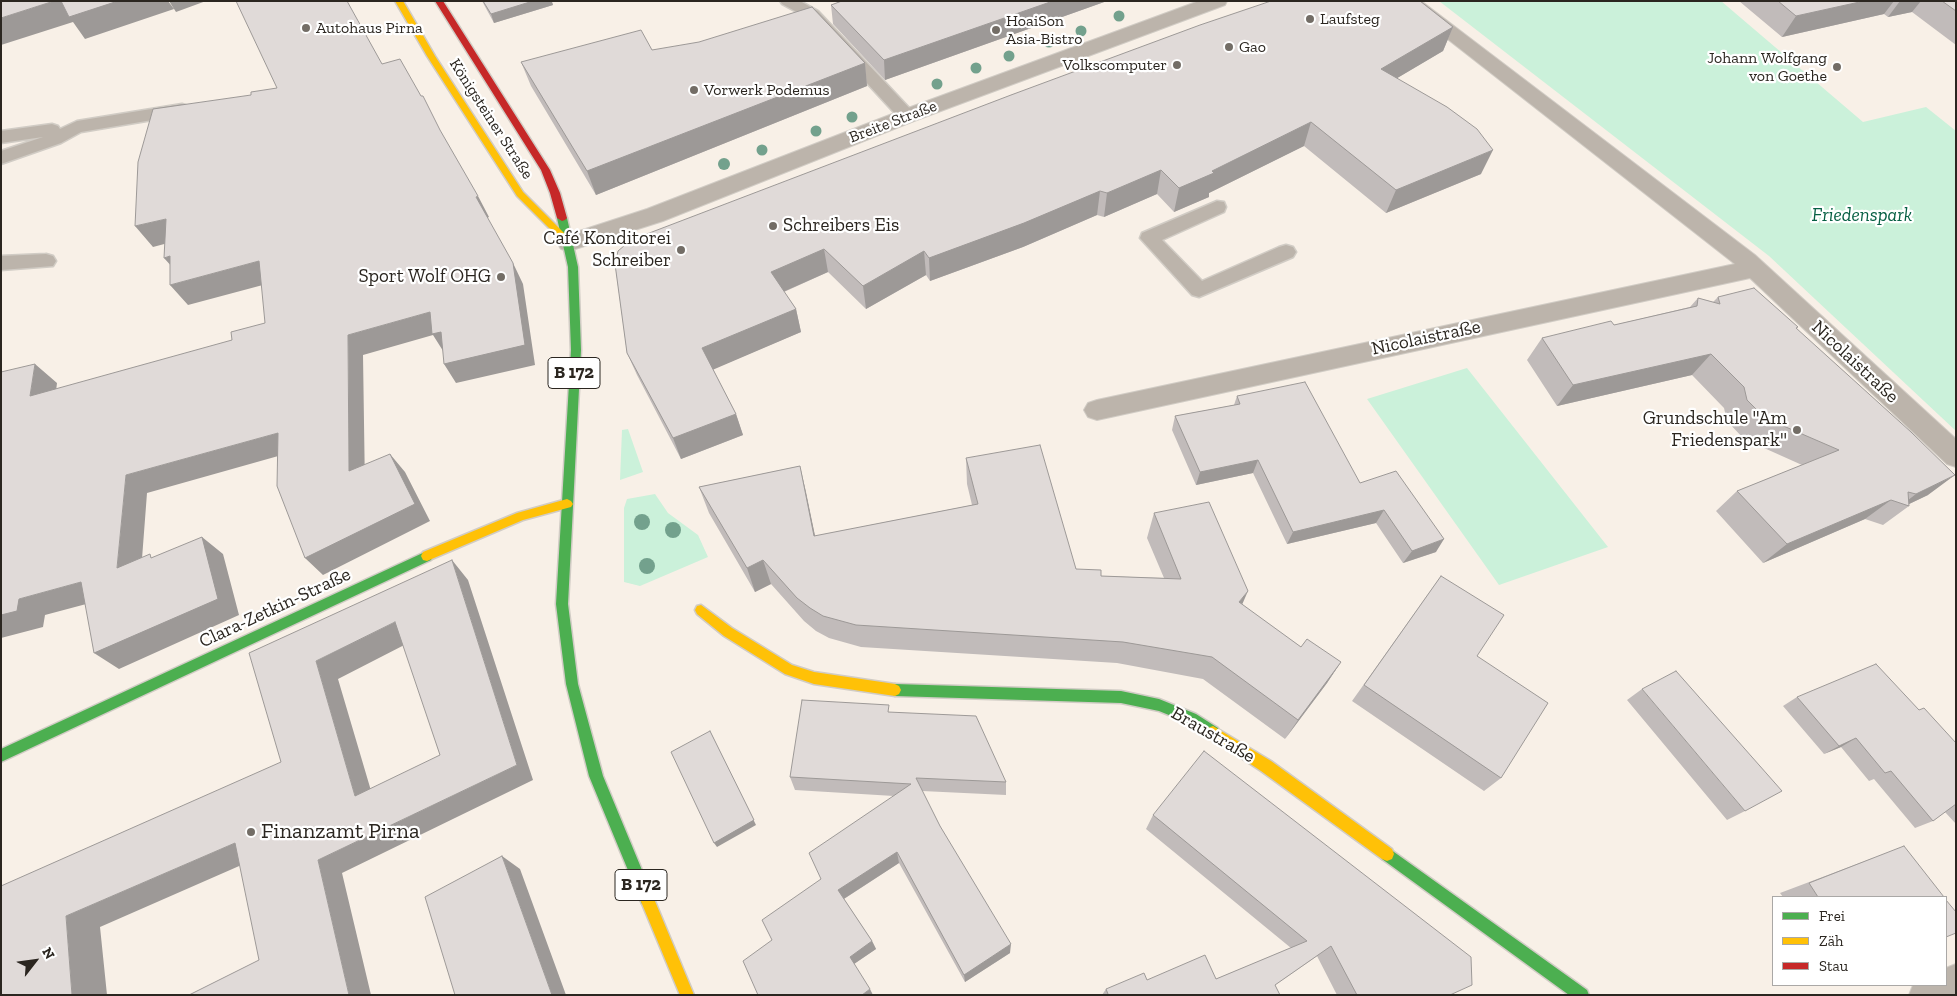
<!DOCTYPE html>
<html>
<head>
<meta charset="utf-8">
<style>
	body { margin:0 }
	#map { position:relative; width:1957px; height:996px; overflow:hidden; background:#f8f0e7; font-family:"Zilla Slab",serif }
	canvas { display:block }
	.frame { position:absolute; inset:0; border:2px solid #2b2620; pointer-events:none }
	.legend { position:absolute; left:1772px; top:896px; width:175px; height:90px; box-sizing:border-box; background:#fff; border:1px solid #aaa8a6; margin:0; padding:6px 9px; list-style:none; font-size:15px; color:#2b2620 }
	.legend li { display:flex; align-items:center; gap:10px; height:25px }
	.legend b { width:25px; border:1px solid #aaa8a6 }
	.north { position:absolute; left:10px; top:936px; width:50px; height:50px; -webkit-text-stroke:4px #fff; paint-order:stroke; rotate:60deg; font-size:14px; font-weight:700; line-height:20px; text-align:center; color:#2b2620 }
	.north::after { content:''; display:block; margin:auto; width:18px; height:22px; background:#2b2620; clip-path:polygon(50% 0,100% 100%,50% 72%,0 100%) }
</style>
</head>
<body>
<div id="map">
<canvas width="1957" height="996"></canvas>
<div class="frame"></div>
<ul class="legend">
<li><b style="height:6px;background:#4caf50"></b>Frei</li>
<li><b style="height:6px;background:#ffc107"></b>Zäh</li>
<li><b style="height:6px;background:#c62828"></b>Stau</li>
</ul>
<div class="north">N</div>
</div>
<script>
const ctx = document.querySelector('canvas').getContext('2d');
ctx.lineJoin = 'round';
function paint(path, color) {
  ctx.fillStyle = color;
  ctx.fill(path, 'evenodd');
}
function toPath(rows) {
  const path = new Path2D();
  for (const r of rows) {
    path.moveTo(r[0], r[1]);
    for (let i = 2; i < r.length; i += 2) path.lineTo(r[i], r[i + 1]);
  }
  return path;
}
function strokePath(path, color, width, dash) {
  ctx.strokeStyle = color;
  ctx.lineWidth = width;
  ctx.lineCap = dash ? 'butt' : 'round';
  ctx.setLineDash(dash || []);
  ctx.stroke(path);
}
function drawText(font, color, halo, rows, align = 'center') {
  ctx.font = font + ' "Zilla Slab",serif';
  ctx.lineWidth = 4.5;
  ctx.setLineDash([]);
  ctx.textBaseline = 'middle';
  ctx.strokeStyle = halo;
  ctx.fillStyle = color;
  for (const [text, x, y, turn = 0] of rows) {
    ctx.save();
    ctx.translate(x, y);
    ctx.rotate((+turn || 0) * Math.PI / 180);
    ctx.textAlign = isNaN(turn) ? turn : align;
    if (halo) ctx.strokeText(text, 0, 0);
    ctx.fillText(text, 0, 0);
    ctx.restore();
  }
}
const green = toPath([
	[1439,1,1721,1,1863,122,1926,107,1956,131,1956,431,1769,256],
	[1467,368,1608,547,1499,585,1367,399],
	[628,429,643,472,620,480,622,430],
	[655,494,668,513,698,535,708,557,640,586,624,582,624,508,627,499]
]);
const lane = toPath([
	[780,1,800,1,818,11,913,112,916,116,913,120,907,122,901,120,806,17,782,4,780,1],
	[182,104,188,106,191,110,188,114,81,132,61,143,1,164,1,151,43,137,1,143,1,131,52,124,58,126,60,129,77,121,182,104],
	[1217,201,1224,202,1226,207,1224,212,1162,240,1202,281,1279,247,1286,245,1293,247,1296,252,1293,257,1199,297,1192,295,1140,238,1142,233,1217,201],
	[46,254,53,256,56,261,53,266,1,270,1,256,46,254]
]);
const street = toPath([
	[1199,1,1227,1,1225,5,914,121,663,221,569,251,561,249,557,243,561,237,647,209,900,111,1199,1],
	[1399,1,1421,1,1755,255,1956,439,1956,467,1947,464,1750,278,1097,420,1088,417,1084,410,1088,403,1097,400,1735,264,1399,1],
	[1956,964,1956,995,1909,995,1913,985,1946,985,1946,968,1956,964]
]);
const fast = toPath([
	[562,215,567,218,578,267,581,350,568,604,578,684,603,776,654,899,652,904,647,906,642,904,589,776,566,684,556,604,571,350,568,267,557,218,562,215],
	[427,551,431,552,433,556,431,560,1,762,1,749,427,551],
	[895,684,1121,691,1159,699,1196,714,1218,728,1219,732,1218,736,1213,738,1186,722,1159,711,1121,703,895,696,891,694,889,690,891,686,895,684],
	[1387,847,1587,990,1589,995,1569,995,1382,859,1380,854,1382,849,1387,847]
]);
const slow = toPath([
	[395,1,403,1,435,56,523,192,571,240,571,244,565,244,517,196,427,56,395,1],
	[567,499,571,501,573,504,571,507,523,520,427,561,423,560,421,556,423,552,517,513,567,499],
	[701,605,732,628,792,665,814,672,895,684,899,686,901,690,899,694,895,696,814,684,785,674,724,636,697,614,695,610,697,606,701,605],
	[1213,726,1271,761,1392,849,1394,854,1392,859,1387,861,1382,859,1261,771,1208,736,1207,732,1208,728,1213,726],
	[647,892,652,894,694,995,680,995,640,899,642,894,647,892]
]);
const jam = toPath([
	[435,1,443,1,550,170,560,193,567,218,565,220,562,221,557,218,550,193,541,170,435,1]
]);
const trees = [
	[1119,16,5.5],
	[1081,31,5.5],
	[1049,42,5.5],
	[1009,56,5.5],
	[976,68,5.5],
	[937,84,5.5],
	[852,117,5.5],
	[816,131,5.5],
	[762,150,5.5],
	[724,164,6],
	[642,522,8],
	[673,530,8],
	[647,566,8]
];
const wall = toPath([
	[482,1,554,1,552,2,553,5,494,23],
	[838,1,1107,1,885,80,833,24,831,5,839,2],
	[1739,1,1956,1,1956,45,1912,12,1888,17,1884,14,1782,37],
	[1453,27,1443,51,1397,78,1481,174,1386,213,1304,146,1209,193,1209,197,1174,212,1157,194,1104,217,1097,215,1023,247,930,281,926,275,866,309,828,272,784,292,796,309,801,332,713,369,736,414,743,435,681,459,637,375,627,353,615,264],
	[652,50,865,63,867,86,596,195,531,86,521,62],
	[1718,297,1797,329,1928,495,1909,504,1909,506,1883,525,1865,519,1763,563,1716,511,1737,491,1802,465,1744,439,1727,421,1724,408,1692,375,1557,406,1527,360,1542,338,1614,325,1690,307,1698,298,1713,302],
	[1237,396,1360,483,1436,552,1403,563,1376,523,1287,544,1253,473,1196,485,1172,430,1175,416,1234,405],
	[966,458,1076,569,1101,576,1164,578,1147,538,1154,513,1242,605,1301,647,1341,662,1327,683,1285,739,1203,679,1117,663,861,647,829,638,816,631,804,621,771,584,755,592,709,513,699,487,800,466,815,536,972,505,967,484],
	[1441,576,1477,656,1501,778,1484,791,1352,701],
	[1642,689,1745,811,1727,820,1627,700],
	[1797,697,1919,710,1956,743,1956,824,1945,812,1933,821,1915,828,1874,779,1869,781,1841,747,1824,754,1783,706],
	[890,712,1006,782,1006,795,922,791,940,826,1010,953,965,982,899,863,844,899,872,941,876,949,854,964,772,940,821,879,894,796,795,790,790,777],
	[1153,815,1450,995,1337,995,1317,956,1275,985,1280,995,1102,995,1106,989,1147,980,1216,979,1291,948,1146,829],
	[1873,858,1944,897,1783,897,1780,893]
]);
const shadedWall = toPath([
	[54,1,168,1,174,9,85,39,73,22,1,45,1,18],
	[169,1,206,1,176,12],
	[533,1,554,1,552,2,553,5,494,23,491,14],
	[1053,1,1107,1,885,80,884,60],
	[1864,1,1894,1,1884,14,1782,37,1796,16],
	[1900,1,1921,1,1912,12,1888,17],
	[1453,27,1443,51,1372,93,1381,69],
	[865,63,867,86,596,195,587,171],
	[1311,122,1304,146,1209,193,1209,197,1174,212,1179,188,1212,171],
	[1493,150,1481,174,1386,213,1396,190],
	[1161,170,1157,194,1104,217,1107,193],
	[1100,191,1097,215,1023,247,930,281,929,258],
	[478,196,489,217,487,218,476,197],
	[166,219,183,239,153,247,135,226],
	[824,249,828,272,776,295,771,272],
	[924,251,926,275,866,309,863,286],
	[170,256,182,278,164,258],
	[259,261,274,282,188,305,170,285],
	[513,263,523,284,535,365,456,383,444,364],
	[796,309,801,332,710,371,702,348],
	[430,312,443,332,445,354,433,335,363,355,365,490,349,471,348,335],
	[1711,354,1692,375,1557,406,1573,385],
	[35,364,57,383,53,416,30,396],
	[736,414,743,435,681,459,673,438],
	[278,433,296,451,147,493,140,585,117,568,126,475],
	[390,454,405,472,430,521,323,575,305,558],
	[1258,460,1253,473,1196,485,1200,472],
	[800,466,806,492,820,560,814,536],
	[1955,475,1928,495,1907,505,1903,504,1916,494],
	[1891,500,1865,519,1763,563,1787,544],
	[1384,510,1376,523,1287,544,1293,532],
	[202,537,223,554,239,615,119,669,94,653],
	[1444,539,1436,552,1403,563,1412,551],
	[452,560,468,580,533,780,342,873,371,995,349,995,318,860,517,765],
	[763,560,771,584,755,592,747,568],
	[81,582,105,599,45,615,43,627,1,638,1,615,19,599],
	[1248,591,1238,614,1239,602],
	[395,622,414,640,338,679,377,811,355,796,316,661],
	[1341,662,1327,683,1285,739,1298,720],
	[710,731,756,825,717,847,714,843],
	[1856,738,1841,747,1824,754,1839,746],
	[235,843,262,856,100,927,107,995,72,995,66,916],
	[897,852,899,863,842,900,838,890],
	[502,856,520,869,566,995,552,995],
	[872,941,876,949,854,964,850,957],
	[1011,944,1010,953,965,982,964,975],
	[870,989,873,995,862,995]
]);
const building = toPath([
	[1,1,54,1,1,18,1,1],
	[61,1,118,1,69,17,61,1],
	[236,1,347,1,382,64,400,59,421,96,423,96,440,130,478,196,476,197,513,263,525,345,444,364,441,332,432,334,430,312,348,335,349,471,390,454,415,504,305,558,277,486,278,433,126,475,117,568,150,554,151,558,202,537,218,599,94,653,81,582,19,599,17,611,1,615,1,372,35,364,30,396,232,340,231,332,265,323,259,261,170,285,170,256,164,258,166,219,135,226,138,162,153,109,251,95,251,92,277,88,236,1],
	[483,1,533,1,491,14,483,1],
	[842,1,1053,1,884,60,831,5,842,1],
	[1271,1,1420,1,1453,27,1381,69,1447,107,1477,129,1493,150,1396,190,1311,122,1212,171,1214,173,1179,188,1161,170,1107,193,1100,191,1024,223,929,258,924,251,863,286,824,249,771,272,796,309,702,348,736,414,673,438,627,353,615,264,618,251,631,240,1011,95,1200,25,1271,1],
	[1778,1,1864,1,1796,16,1778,1],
	[1942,1,1956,1,1956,11,1942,1],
	[812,7,865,63,587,171,521,62,641,30,652,50,699,42,812,7],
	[1754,288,1798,327,1796,328,1911,432,1955,475,1916,494,1908,492,1909,506,1891,500,1787,544,1737,491,1839,450,1765,418,1747,400,1744,387,1711,354,1573,385,1542,338,1611,321,1614,325,1697,306,1698,298,1720,304,1718,297,1754,288],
	[1305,382,1360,483,1396,471,1444,539,1412,551,1384,510,1293,532,1258,460,1200,472,1175,416,1240,404,1237,396,1305,382],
	[1040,445,1076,569,1101,570,1101,576,1181,579,1154,513,1209,502,1248,591,1239,602,1301,647,1307,639,1341,662,1298,720,1212,657,1123,642,856,625,823,616,810,608,797,598,763,560,747,568,699,487,800,466,814,536,978,504,966,458,1040,445],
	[452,560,517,765,318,860,349,995,189,995,259,960,235,843,66,916,72,995,1,995,1,886,281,762,249,653,452,560],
	[395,622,440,755,355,796,316,661,395,622],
	[1441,576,1504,615,1477,656,1548,703,1501,778,1364,685,1441,576],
	[1876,664,1919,710,1924,708,1956,743,1956,804,1933,821,1891,771,1885,773,1856,738,1839,746,1797,697,1876,664],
	[1676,671,1782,791,1745,811,1642,689,1676,671],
	[802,700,889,705,888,712,976,716,1006,782,916,778,940,826,1011,944,964,975,897,852,838,890,872,941,850,957,870,989,862,995,758,995,743,961,772,940,762,920,821,879,809,853,911,784,790,777,802,700],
	[710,731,754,820,714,843,671,752,710,731],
	[1204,751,1471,957,1472,985,1450,995,1357,995,1331,946,1275,985,1280,995,1107,995,1108,994,1106,989,1144,973,1147,980,1205,955,1216,979,1307,941,1153,815,1204,751],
	[1904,846,1944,897,1818,897,1809,883,1904,846],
	[502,856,552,995,455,995,425,897,502,856],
	[1946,900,1956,912,1956,933,1946,937,1946,900]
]);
const markers = [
	[1310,19,5,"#736d66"],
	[306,28,5,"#736d66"],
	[996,30,5,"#736d66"],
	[1229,47,5,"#736d66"],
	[1177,65,5,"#736d66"],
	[1837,67,5,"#736d66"],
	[694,90,5,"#736d66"],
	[773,226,5,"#736d66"],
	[681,250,5,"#736d66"],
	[501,277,5,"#736d66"],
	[1797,430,5,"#736d66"],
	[251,832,5,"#736d66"]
];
const farPoinames = [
	["Laufsteg",1320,19],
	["HoaiSon",1006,21],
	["Asia-Bistro",1006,39],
	["Autohaus Pirna",316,28],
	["Gao",1239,47],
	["Johann Wolfgang",1827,58,"right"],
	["von Goethe",1827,76,"right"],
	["Volkscomputer",1167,65,"right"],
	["Vorwerk Podemus",704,90]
];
const farStreetnames = [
	["Königsteiner Straße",491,119,57],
	["Breite Straße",893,122,-21]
];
const shields = [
	[574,373,52],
	[641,885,52]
];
const shieldNames = [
	["B 172",574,373],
	["B 172",641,885]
];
const parkNames = [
	["Friedenspark",1862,216]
];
const poiNames = [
	["Schreibers Eis",783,226,"left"],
	["Café Konditorei",671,239],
	["Schreiber",671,261],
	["Sport Wolf OHG",491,277],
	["Grundschule \"Am",1787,419],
	["Friedenspark\"",1787,441]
];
const streetNames = [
	["Nicolaistraße",1426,338,-12],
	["Nicolaistraße",1855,362,43],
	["Clara-Zetkin-Straße",275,608,-25],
	["Braustraße",1213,735,30]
];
const nearPoinames = [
	["Finanzamt Pirna",261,832]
];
paint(green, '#cbf1da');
strokePath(lane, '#d1ccc5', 3);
strokePath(street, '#d1ccc5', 2);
strokePath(fast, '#d1ccc5', 3);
strokePath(slow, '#d1ccc5', 3);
strokePath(jam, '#d1ccc5', 3);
paint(lane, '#bcb4ab');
paint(street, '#bcb4ab');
paint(fast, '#4caf50');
paint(slow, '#ffc107');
paint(jam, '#c62828');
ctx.fillStyle = '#73a18d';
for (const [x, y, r] of trees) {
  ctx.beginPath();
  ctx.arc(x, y, r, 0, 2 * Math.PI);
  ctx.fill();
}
paint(wall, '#c1bbba');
paint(shadedWall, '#9d9997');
paint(building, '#e0dad8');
strokePath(building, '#9d9997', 1);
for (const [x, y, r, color] of markers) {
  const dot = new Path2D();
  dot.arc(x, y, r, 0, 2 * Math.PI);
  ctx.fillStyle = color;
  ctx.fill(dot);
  strokePath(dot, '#fff', 2);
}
drawText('16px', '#2b2620', '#fff', farPoinames, 'left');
drawText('16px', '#2b2620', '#fff', farStreetnames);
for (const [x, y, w] of shields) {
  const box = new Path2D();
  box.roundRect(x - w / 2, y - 15.5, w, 31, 4);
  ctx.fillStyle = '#fff';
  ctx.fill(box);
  strokePath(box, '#2b2620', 1);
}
drawText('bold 18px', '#2b2620', null, shieldNames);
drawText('italic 19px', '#076044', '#fff', parkNames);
drawText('19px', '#2b2620', '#fff', poiNames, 'right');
drawText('19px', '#2b2620', '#fff', streetNames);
drawText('22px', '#2b2620', '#fff', nearPoinames, 'left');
</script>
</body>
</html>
